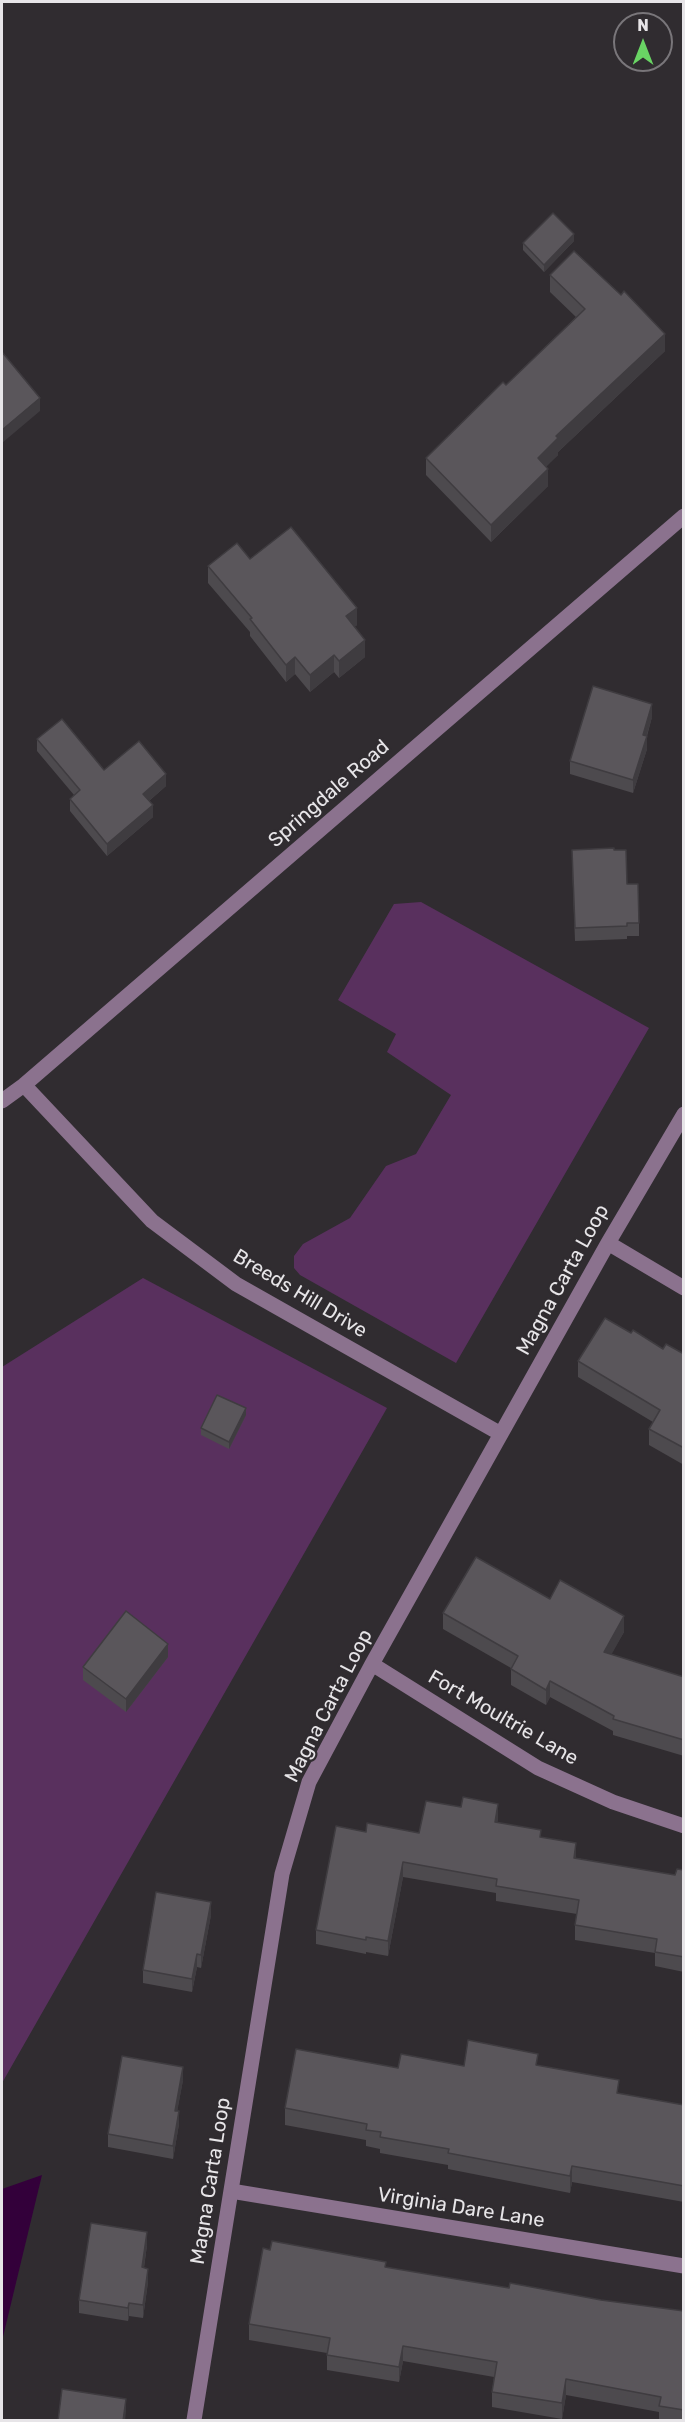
<!DOCTYPE html>
<html>
<head>
<meta charset="utf-8">
<style>
	body { margin:0 }
	#map { position:relative; width:685px; height:2422px; overflow:hidden; background:#302c30; font-family:Rubik,sans-serif }
	canvas { display:block }
	.frame { position:absolute; inset:0; border:3px solid #e7e5e8; pointer-events:none }
	.north { position:absolute; left:613px; top:12px; width:60px; height:60px; box-sizing:border-box; background:#302c30; border:2px solid #79767a; border-radius:50%; rotate:0deg; font-size:16px; font-weight:700; line-height:24px; text-align:center; color:#e7e5e8 }
	.north::after { content:''; display:block; margin:auto; width:21px; height:27px; background:#69d464; clip-path:polygon(50% 0,100% 100%,50% 72%,0 100%) }
</style>
</head>
<body>
<div id="map">
<canvas width="685" height="2422"></canvas>
<div class="frame"></div>
<div class="north">N</div>
</div>
<script>
const ctx = document.querySelector('canvas').getContext('2d');
ctx.lineJoin = 'round';
function paint(path, color) {
  ctx.fillStyle = color;
  ctx.fill(path, 'evenodd');
}
function toPath(rows) {
  const path = new Path2D();
  for (const r of rows) {
    path.moveTo(r[0], r[1]);
    for (let i = 2; i < r.length; i += 2) path.lineTo(r[i], r[i + 1]);
  }
  return path;
}
function strokePath(path, color, width, dash) {
  ctx.strokeStyle = color;
  ctx.lineWidth = width;
  ctx.lineCap = dash ? 'butt' : 'round';
  ctx.setLineDash(dash || []);
  ctx.stroke(path);
}
function drawText(font, color, halo, rows, align = 'center') {
  ctx.font = font + ' Rubik,sans-serif';
  ctx.lineWidth = 4.5;
  ctx.setLineDash([]);
  ctx.textBaseline = 'middle';
  ctx.strokeStyle = halo;
  ctx.fillStyle = color;
  for (const [text, x, y, turn = 0] of rows) {
    ctx.save();
    ctx.translate(x, y);
    ctx.rotate((+turn || 0) * Math.PI / 180);
    ctx.textAlign = isNaN(turn) ? turn : align;
    if (halo) ctx.strokeText(text, 0, 0);
    ctx.fillText(text, 0, 0);
    ctx.restore();
  }
}
const green = toPath([
	[421,902,649,1028,456,1363,300,1275,294,1268,294,1256,303,1244,350,1218,386,1166,416,1154,451,1095,387,1052,396,1034,338,1000,394,904],
	[143,1278,387,1408,2,2083,2,1367]
]);
const water = toPath([
	[42,2175,2,2341,2,2189]
]);
const minor = toPath([
	[24,1085,152,1221,236,1284,501,1434],
	[2,1101,24,1085,684,516],
	[608,1243,684,1288],
	[372,1664,538,1768,613,1802,684,1826],
	[231,2191,684,2266],
	[194,2420,282,1874,309,1782,372,1664,608,1243,684,1114]
]);
const wall = toPath([
	[574,241,544,272,523,250,523,243],
	[550,275,665,351,558,452,558,455,546,466,548,486,491,542,426,475,426,458,506,385,576,317,550,292],
	[250,559,357,625,354,627,365,657,339,678,334,672,310,692,295,674,286,682,250,636,250,632,208,583,208,566],
	[652,717,647,736,647,749,633,793,570,774,570,761],
	[37,739,104,770,166,786,149,801,153,817,107,856,70,811,70,799,74,795,37,751],
	[572,863,627,884,639,923,639,936,627,936,627,939,575,941],
	[631,1333,663,1349,684,1354,684,1465,649,1445,649,1429,653,1422,578,1377,578,1361],
	[246,1415,229,1449,201,1435,201,1428],
	[550,1599,624,1632,611,1654,684,1677,684,1756,613,1735,613,1731,550,1697,546,1705,511,1685,511,1668,443,1629,443,1613],
	[168,1657,126,1712,83,1680,83,1667],
	[498,1818,497,1823,541,1837,576,1858,675,1875,684,1870,684,1972,655,1966,655,1953,575,1940,575,1925,577,1914,496,1901,496,1893,403,1877,388,1956,366,1952,366,1954,316,1944,316,1930,366,1832,419,1833],
	[211,1915,201,1968,197,1967,192,1992,143,1983,143,1970],
	[538,2065,619,2093,684,2105,684,2202,572,2182,570,2193,448,2169,448,2165,380,2153,380,2149,366,2146,366,2140,285,2125,285,2108,398,2068,464,2066],
	[183,2080,177,2111,179,2124,173,2159,108,2147,108,2134],
	[147,2245,144,2268,148,2282,143,2318,129,2316,128,2321,79,2313,79,2300],
	[386,2267,509,2288,684,2311,684,2421,659,2421,659,2412,566,2395,562,2419,492,2407,492,2392,494,2377,403,2361,399,2382,327,2370,327,2353,249,2340,249,2324]
]);
const shadedWall = toPath([
	[574,234,574,241,544,272,544,265],
	[665,334,665,351,558,452,558,455,538,475,538,458,556,436],
	[40,398,40,411,2,443,2,430],
	[548,469,548,486,491,542,491,525],
	[357,608,357,625,346,633,346,616],
	[365,640,365,657,339,678,339,661],
	[334,655,334,672,310,692,310,675],
	[295,657,295,674,286,682,286,665],
	[652,704,652,717,643,748,643,735],
	[647,736,647,749,633,793,633,780],
	[166,774,166,786,143,806,143,794],
	[153,805,153,817,107,856,107,844],
	[246,1408,246,1415,229,1449,229,1442],
	[624,1616,624,1632,604,1668,604,1652],
	[168,1644,168,1657,126,1712,126,1699],
	[550,1681,550,1697,546,1705,546,1690],
	[498,1804,498,1818,495,1837,495,1822],
	[576,1843,576,1858,574,1872,574,1858],
	[403,1862,403,1877,388,1956,388,1941],
	[211,1902,211,1915,201,1968,201,1955],
	[197,1954,197,1967,192,1992,192,1979],
	[183,2067,183,2080,175,2124,175,2111],
	[179,2111,179,2124,173,2159,173,2146],
	[572,2166,572,2182,570,2193,570,2176],
	[147,2232,147,2245,142,2280,142,2267],
	[148,2269,148,2282,143,2318,143,2305],
	[129,2303,129,2316,128,2321,128,2308],
	[403,2346,403,2361,399,2382,399,2367],
	[566,2379,566,2395,562,2419,562,2403],
	[126,2399,126,2411,125,2421,123,2421]
]);
const building = toPath([
	[553,213,574,234,544,265,523,243,553,213],
	[574,251,621,295,624,291,665,334,556,436,558,438,538,458,548,469,491,525,426,458,503,382,506,385,585,309,550,275,574,251],
	[2,352,40,398,2,430,2,352],
	[291,527,357,608,346,616,365,640,339,661,334,655,310,675,295,657,286,665,250,619,252,618,208,566,237,543,250,559,291,527],
	[593,686,652,704,643,735,647,736,633,780,570,761,593,686],
	[62,719,104,770,139,741,166,774,143,794,153,805,107,844,70,799,80,790,37,739,62,719],
	[614,848,614,850,626,850,627,884,638,884,639,923,627,923,627,926,575,928,572,850,614,848],
	[605,1318,631,1333,633,1330,663,1349,666,1344,684,1354,684,1448,649,1429,660,1410,578,1361,605,1318],
	[217,1395,246,1408,229,1442,201,1428,217,1395],
	[476,1557,550,1599,560,1580,624,1616,604,1652,684,1677,684,1740,613,1719,614,1716,550,1681,546,1690,511,1669,518,1656,443,1613,476,1557],
	[126,1611,168,1644,126,1699,83,1667,126,1611],
	[463,1797,498,1804,495,1822,541,1830,540,1837,576,1843,574,1858,675,1875,677,1869,684,1870,684,1957,655,1952,657,1939,575,1925,579,1900,496,1886,497,1879,403,1862,388,1941,366,1937,366,1940,316,1930,336,1826,366,1832,367,1823,419,1833,426,1801,461,1807,463,1797],
	[156,1892,211,1902,201,1955,197,1954,192,1979,143,1970,156,1892],
	[468,2040,538,2054,536,2065,619,2080,617,2093,684,2105,684,2186,572,2166,570,2176,448,2153,449,2149,380,2137,381,2132,366,2130,367,2124,285,2108,296,2049,398,2068,401,2054,464,2066,468,2040],
	[122,2056,183,2067,175,2111,179,2111,173,2146,108,2134,122,2056],
	[91,2223,147,2232,142,2267,148,2269,143,2305,129,2303,128,2308,79,2300,91,2223],
	[272,2241,386,2262,385,2267,509,2288,510,2283,601,2300,684,2311,684,2410,659,2406,661,2397,566,2379,562,2403,492,2392,497,2362,403,2346,399,2367,327,2355,330,2338,249,2324,263,2248,270,2250,272,2241],
	[62,2389,126,2399,123,2421,58,2421,62,2389]
]);
const streetNames = [
	["Springdale Road",329,794,-41],
	["Magna Carta Loop",563,1280,-61],
	["Breeds Hill Drive",300,1294,31],
	["Magna Carta Loop",329,1706,-63],
	["Fort Moultrie Lane",503,1718,30],
	["Magna Carta Loop",211,2181,-81],
	["Virginia Dare Lane",461,2208,9]
];
paint(green, '#59305e');
paint(water, '#33003a');
strokePath(minor, '#8b728e', 15);
paint(wall, '#4d4a4e');
paint(shadedWall, '#3f3c40');
paint(building, '#5a565b');
strokePath(building, '#3f3c40', 1.5);
drawText('20px', '#e7e5e8', '#302c30', streetNames);
</script>
</body>
</html>
